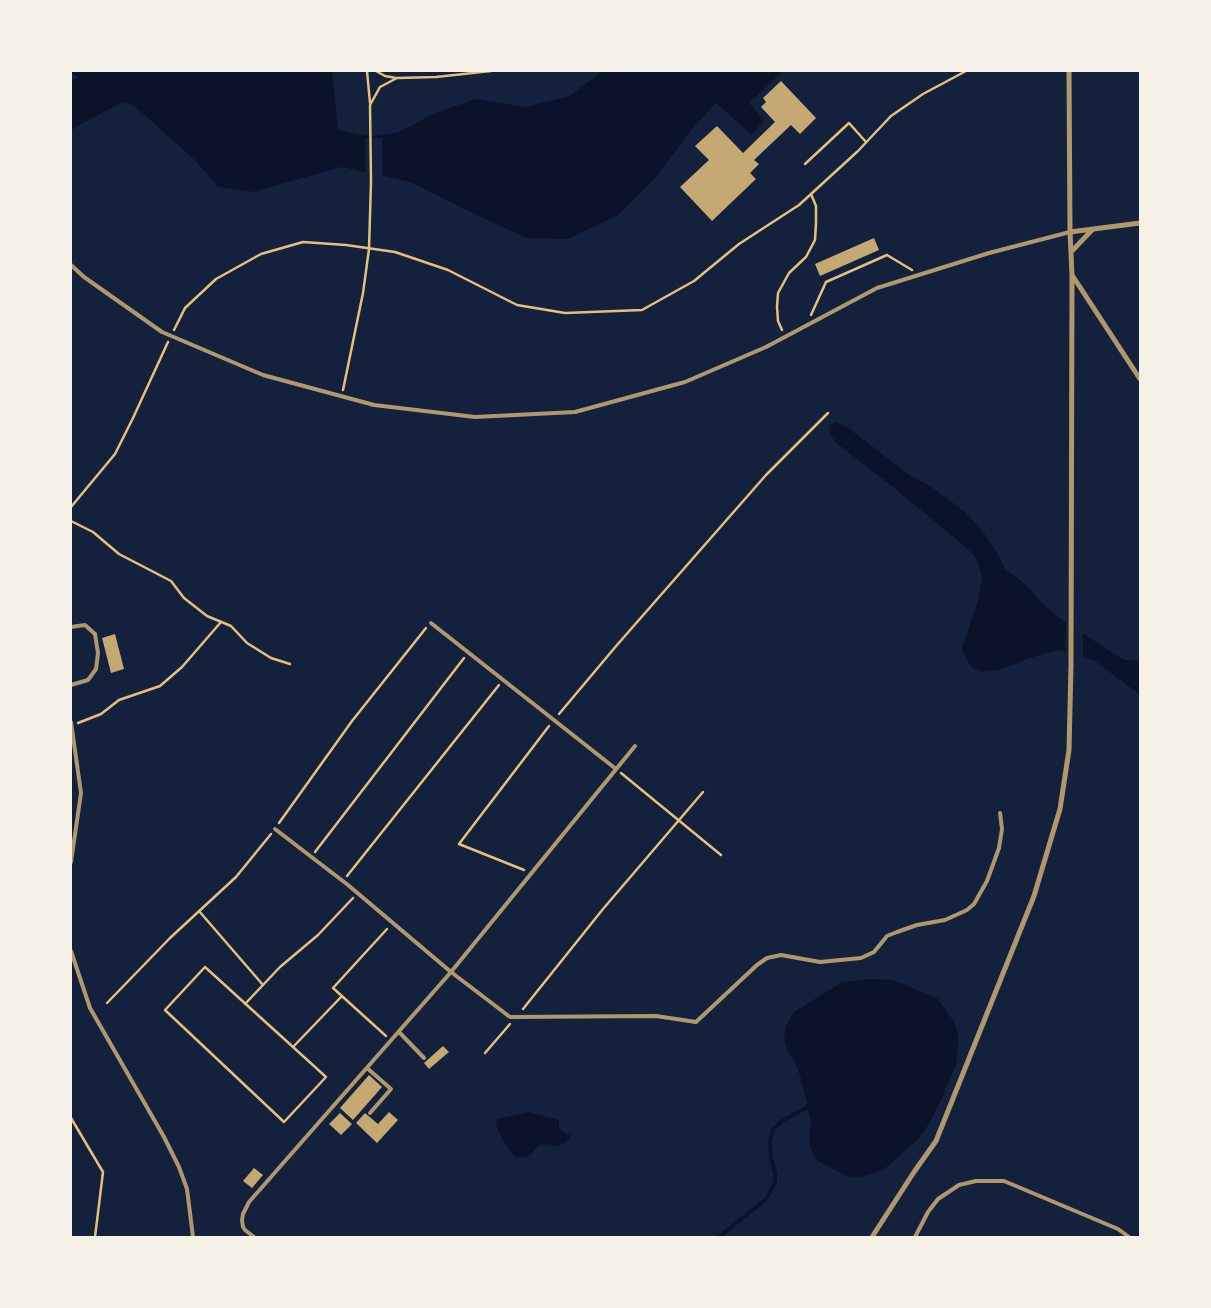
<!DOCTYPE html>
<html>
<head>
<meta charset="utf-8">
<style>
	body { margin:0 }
	#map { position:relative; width:1211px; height:1308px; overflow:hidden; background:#14213d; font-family:"PT Sans",sans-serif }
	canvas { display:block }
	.frame { position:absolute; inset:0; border:72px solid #f6f1e7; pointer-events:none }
</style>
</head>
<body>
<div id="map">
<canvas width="1211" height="1308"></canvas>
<div class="frame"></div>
</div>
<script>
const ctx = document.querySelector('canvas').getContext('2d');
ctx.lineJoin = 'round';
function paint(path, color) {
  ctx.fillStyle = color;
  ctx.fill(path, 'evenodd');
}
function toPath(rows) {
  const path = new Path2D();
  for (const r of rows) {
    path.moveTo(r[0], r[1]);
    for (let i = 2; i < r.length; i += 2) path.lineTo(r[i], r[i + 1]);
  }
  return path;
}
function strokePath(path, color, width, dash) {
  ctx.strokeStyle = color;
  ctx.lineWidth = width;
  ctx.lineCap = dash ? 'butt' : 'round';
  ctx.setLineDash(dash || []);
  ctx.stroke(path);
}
const water = toPath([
	[71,71,332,71,338,130,371,137,399,132,435,113,476,99,526,107,570,96,602,71,782,72,749,103,764,120,752,135,716,103,690,131,656,177,618,215,568,239,527,238,468,211,410,182,342,167,252,192,218,187,194,159,133,105,122,102,71,130,71,81,79,77,71,73],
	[836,422,847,427,911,476,930,486,964,511,981,529,998,554,1005,569,1024,583,1043,604,1059,618,1124,660,1140,660,1140,695,1095,661,1060,650,1042,654,997,670,982,672,971,667,966,658,962,648,978,600,982,578,977,559,968,549,889,484,835,442,829,431,830,425],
	[871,979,893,980,937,998,955,1023,958,1036,958,1050,956,1065,940,1102,927,1127,918,1139,887,1167,872,1174,858,1177,845,1176,815,1159,811,1149,809,1141,811,1121,801,1079,795,1062,787,1050,784,1038,787,1024,794,1012,842,982],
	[529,1112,559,1120,559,1127,562,1131,570,1135,570,1139,564,1144,555,1146,547,1144,539,1145,531,1154,527,1157,522,1158,516,1157,510,1151,503,1140,496,1125,497,1119]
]);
const pier = toPath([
	[365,138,382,138,383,178,366,175],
	[1066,620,1083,631,1083,660,1065,655]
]);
const stream = toPath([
	[719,1237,766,1199,775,1183,775,1173,771,1158,770,1140,773,1129,785,1119,808,1107]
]);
const building = toPath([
	[781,81,816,118,800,134,791,125,754,160,759,164,750,173,756,179,712,221,680,187,709,160,695,146,717,126,743,153,775,122,761,107,766,102,763,98],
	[874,238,879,250,820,276,815,264],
	[115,634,124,669,111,673,102,638],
	[443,1046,449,1052,429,1069,424,1063],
	[369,1075,382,1087,353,1120,340,1108],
	[389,1112,398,1120,377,1143,356,1123,365,1113,378,1124],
	[340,1113,352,1124,341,1135,329,1124],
	[254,1168,263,1175,252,1188,243,1181]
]);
const path = toPath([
	[367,71,370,103],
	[376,71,385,76,396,78],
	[805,164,849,123,866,142],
	[811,315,826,282,887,255,912,270],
	[174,330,185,308,216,279,261,254,303,242,346,245,395,252,448,270,517,305,565,313,642,310,694,281,739,244,799,205,858,151,891,116,923,94,966,71],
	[782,330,778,321,777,307,778,293,789,273,806,257,815,240,816,223,816,206,811,194],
	[343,390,363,293,369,249,371,182,370,105,380,87,397,78,436,77,491,71],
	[71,507,115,454,133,418,168,342],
	[71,521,93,532,119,554,171,581,184,598,207,616,231,626,247,643,271,658,290,664],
	[559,714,617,645,766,475,828,413],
	[78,723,101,714,119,700,160,686,182,667,221,622],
	[621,773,721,855],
	[279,823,352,721,426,628],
	[315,852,464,658],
	[524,870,459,844,549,726],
	[347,876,499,685],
	[199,911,263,985],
	[205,967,326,1077,284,1122,165,1010,205,967],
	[107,1003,170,938,236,877,271,834],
	[245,1004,280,967,318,935,353,898],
	[523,1009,603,909,703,792],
	[386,1036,333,988,387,929],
	[293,1047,342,996],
	[485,1053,510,1024],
	[71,1118,103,1172,95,1237]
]);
const service = toPath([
	[71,265,84,277,162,332,263,375,374,405,475,417,575,412,685,382,766,347,877,288,989,253,1070,232],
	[431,623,616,769],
	[71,627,85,625,95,634,98,653,96,669,88,680,71,685],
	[71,722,81,793,71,862],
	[275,829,348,885,451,972,510,1017,656,1016,696,1022,757,965,767,958,781,955,820,962,861,958,874,952,887,936,897,932,917,925,945,920,967,910,974,904,987,881,999,848,1002,829,1000,813],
	[71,951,90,1008,164,1137,179,1167,187,1189,193,1237],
	[399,1032,424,1058],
	[367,1068,391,1089,370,1113],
	[254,1237,245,1230,243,1227,242,1220,243,1214,249,1202,451,972,635,746],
	[915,1237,928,1212,938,1199,959,1185,976,1181,1004,1181,1118,1229,1129,1237]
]);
const minor = toPath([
	[1070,232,1140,223],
	[1071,252,1092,230],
	[1072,275,1140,379],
	[872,1237,914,1172,936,1141,1034,896,1060,809,1069,750,1071,665,1072,275,1070,232,1069,71]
]);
paint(water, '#0b132b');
paint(pier, '#14213d');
strokePath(stream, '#0b132b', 4);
paint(building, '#c6a872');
strokePath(path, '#e5c07b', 2.5);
strokePath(service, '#b1986c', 4);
strokePath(minor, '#b1986c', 5);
</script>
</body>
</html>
